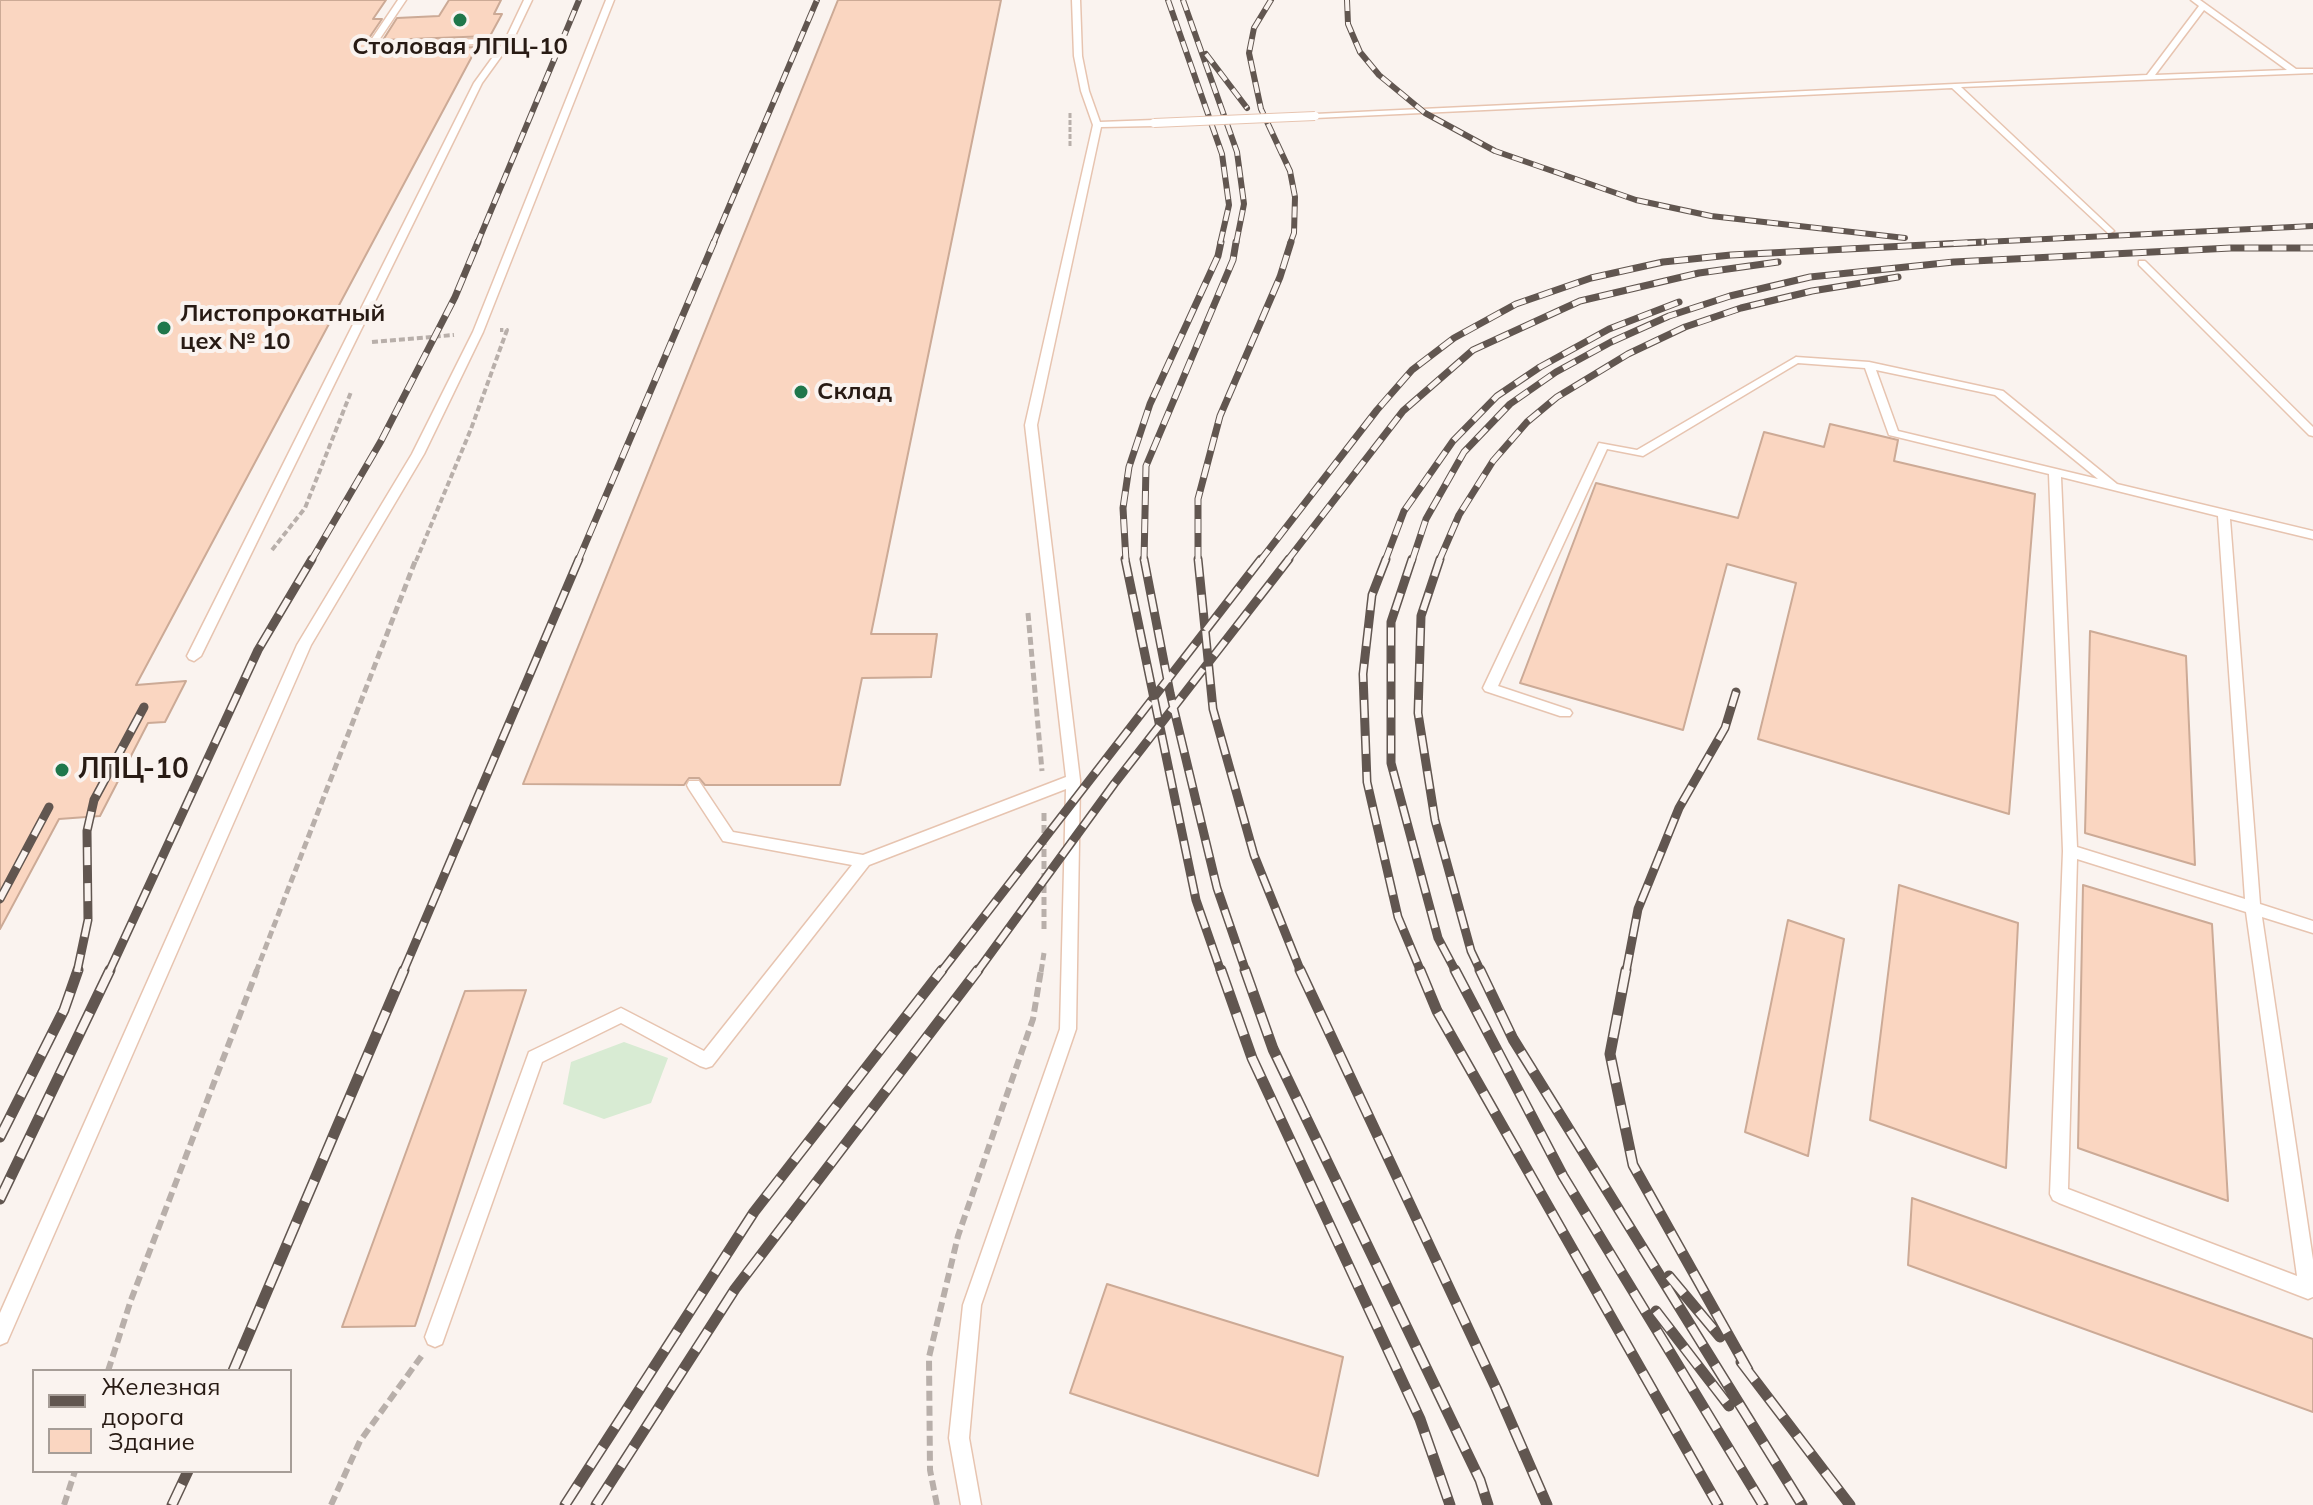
<!DOCTYPE html>
<html>
<head>
<meta charset="utf-8">
<style>
	body { margin:0 }
	#map { position:relative; width:2313px; height:1505px; overflow:hidden; background:#faf3ef; font-family:Mulish,sans-serif }
	canvas { display:block }
	.legend { position:absolute; left:32px; top:1369px; width:260px; height:104px; box-sizing:border-box; background:#faf3ef; border:2px solid #a69d97; margin:0; padding:10px 14px; list-style:none; font-size:24px; color:#281b14 }
	.legend li { display:flex; align-items:center; gap:16px; height:40px }
	.legend b { width:40px; border:2px solid #a69d97 }
</style>
</head>
<body>
<div id="map">
<canvas width="2313" height="1505"></canvas>
<ul class="legend">
<li><b style="height:10px;background:#615650"></b>Железная дорога</li>
<li><b style="height:22px;background:#fad6c1"></b>Здание</li>
</ul>
</div>
<script>
const ctx = document.querySelector('canvas').getContext('2d');
ctx.lineJoin = 'round';
function paint(path, color) {
  ctx.fillStyle = color;
  ctx.fill(path, 'evenodd');
}
function toPath(rows) {
  const path = new Path2D();
  for (const r of rows) {
    path.moveTo(r[0], r[1]);
    for (let i = 2; i < r.length; i += 2) path.lineTo(r[i], r[i + 1]);
  }
  return path;
}
function strokePath(path, color, width, dash) {
  ctx.strokeStyle = color;
  ctx.lineWidth = width;
  ctx.lineCap = dash ? 'butt' : 'round';
  ctx.setLineDash(dash || []);
  ctx.stroke(path);
}
function drawText(font, color, halo, rows, align = 'center') {
  ctx.font = font + ' Mulish,sans-serif';
  ctx.lineWidth = 8;
  ctx.setLineDash([]);
  ctx.textBaseline = 'middle';
  ctx.strokeStyle = halo;
  ctx.fillStyle = color;
  for (const [text, x, y, turn = 0] of rows) {
    ctx.save();
    ctx.translate(x, y);
    ctx.rotate((+turn || 0) * Math.PI / 180);
    ctx.textAlign = isNaN(turn) ? turn : align;
    if (halo) ctx.strokeText(text, 0, 0);
    ctx.fillText(text, 0, 0);
    ctx.restore();
  }
}
const green = toPath([
	[624,1042,668,1058,651,1103,604,1119,563,1104,571,1062]
]);
const building = toPath([
	[0,0,386,0,373,19,382,19,365,44,368,51,477,47,136,685,186,681,165,722,148,723,100,816,59,819,0,929,0,0],
	[449,0,501,0,494,14,502,14,490,36,383,40,397,18,439,16,449,0],
	[838,0,1001,0,871,634,937,634,931,677,862,678,840,785,705,785,699,778,689,778,684,785,523,784,838,0],
	[1830,424,1898,440,1894,461,2035,494,2009,814,1758,739,1796,583,1727,564,1683,730,1520,683,1596,483,1738,518,1764,432,1824,447,1830,424],
	[2090,631,2186,656,2195,865,2085,833,2090,631],
	[1899,885,2018,923,2006,1168,1870,1120,1899,885],
	[2083,885,2212,924,2228,1201,2078,1148,2083,885],
	[1788,920,1844,939,1808,1156,1745,1132,1788,920],
	[526,990,415,1326,342,1327,465,991,526,990],
	[1912,1198,2313,1339,2313,1412,1908,1265,1912,1198],
	[1107,1284,1343,1357,1318,1476,1070,1393,1107,1284]
]);
const pathFar3 = toPath([
	[1070,113,1070,147]
]);
const pathFar2 = toPath([
	[372,342,454,335],
	[272,550,305,508,351,392],
	[416,561,471,429,507,330,500,330]
]);
const pathFar1 = toPath([
	[1028,613,1042,771],
	[1044,813,1044,931],
	[256,972,416,559],
	[1041,972,1044,953]
]);
const path = toPath([
	[108,1371,131,1300,257,970],
	[64,1505,75,1471],
	[331,1505,360,1441,423,1354],
	[937,1505,930,1470,929,1357,958,1236,1033,1019,1041,970]
]);
const service = toPath([
	[398,0,406,0,377,43,506,38,524,0,532,0,513,40,482,83,201,656,194,661,189,659,187,656,474,83,503,43,368,48,367,46,398,0],
	[606,0,614,0,483,332,424,454,311,645,7,1342,0,1345,0,1313,297,645,412,454,473,332,606,0],
	[1072,0,1080,0,1082,56,1089,91,1100,122,1154,120,1158,123,1154,126,1101,127,1037,425,1080,780,1076,1029,981,1305,969,1438,981,1505,961,1505,949,1438,963,1305,1060,1029,1066,789,869,865,712,1066,706,1068,700,1066,621,1023,542,1062,442,1344,435,1347,428,1344,425,1337,529,1052,621,1008,704,1051,852,865,723,841,689,789,687,785,689,781,699,781,733,832,863,855,1066,777,1025,425,1093,125,1081,91,1074,56,1072,0],
	[2191,0,2200,0,2296,69,2313,69,2313,73,1961,87,2112,229,2114,231,2109,234,1952,88,1315,118,1311,116,1315,114,2147,75,2199,6,2191,0],
	[2204,10,2287,70,2155,75,2204,10],
	[2139,261,2145,261,2313,427,2313,436,2309,435,2139,265,2139,261],
	[1796,357,1869,362,2003,391,2117,484,2313,531,2313,539,2230,519,2260,904,2313,921,2313,933,2262,917,2313,1260,2313,1297,2308,1299,2059,1203,2053,1200,2050,1194,2063,851,2049,474,1889,435,1865,368,1798,363,1643,456,1607,449,1498,686,1570,710,1572,713,1570,716,1560,716,1485,691,1483,688,1599,443,1637,450,1796,357],
	[1876,370,1995,395,2098,479,1898,431,1876,370],
	[2061,477,2218,516,2245,899,2077,847,2061,477],
	[2077,859,2246,912,2297,1276,2068,1189,2077,859]
]);
const railFar3 = toPath([
	[1168,0,1222,154,1229,205,1220,244],
	[1183,0,1237,152,1244,204,1236,244],
	[1271,0,1254,28,1249,53,1261,109,1290,171,1295,197,1294,233,1290,244],
	[1347,0,1348,24,1360,52,1379,75,1425,113,1495,151,1636,200,1711,216,1905,238],
	[1206,54,1247,108],
	[477,244,579,0],
	[713,244,817,0],
	[1943,244,2313,226]
]);
const railFar2 = toPath([
	[311,561,381,441,455,297,478,242],
	[578,561,714,242],
	[1126,561,1123,508,1129,467,1150,404,1218,256,1221,242],
	[1144,561,1146,466,1233,260,1236,242],
	[1198,561,1198,499,1220,416,1280,277,1291,242],
	[1260,561,1377,410,1412,370,1454,338,1516,304,1591,278,1663,262,1731,255,1984,242],
	[1287,561,1403,411,1473,350,1580,301,1699,273,1778,262],
	[1385,561,1404,511,1453,441,1497,396,1540,367,1609,329,1679,302],
	[1412,561,1426,519,1464,452,1510,404,1556,372,1611,342,1669,316,1730,296,1810,277,1954,262,2231,248,2313,248],
	[1439,561,1459,515,1493,461,1527,422,1557,397,1628,354,1685,327,1741,308,1812,291,1898,277]
]);
const railFar1 = toPath([
	[1125,559,1196,900,1221,972],
	[1144,559,1170,693,1217,888,1246,972],
	[1198,559,1213,709,1254,855,1301,972],
	[1386,559,1372,595,1363,674,1367,782,1398,917,1421,972],
	[1412,559,1391,622,1391,763,1438,938,1456,972],
	[1440,559,1421,616,1418,713,1435,820,1471,951,1481,972],
	[0,899,49,807],
	[77,972,88,920,87,831,94,800,144,707],
	[109,972,258,650,312,559],
	[403,972,579,559],
	[941,972,1261,559],
	[977,972,1114,784,1289,559],
	[1626,972,1638,909,1679,808,1725,728,1736,692]
]);
const rail = toPath([
	[1221,970,1252,1058,1420,1419,1450,1505],
	[1245,970,1273,1049,1480,1480,1488,1505],
	[1300,970,1496,1388,1547,1505],
	[1420,970,1437,1011,1718,1505],
	[1455,970,1563,1176,1763,1505],
	[1480,970,1513,1039,1802,1505],
	[1626,970,1610,1054,1633,1165,1748,1370],
	[0,1137,64,1010,78,970],
	[0,1199,110,970],
	[1669,1276,1720,1337],
	[1656,1311,1729,1406],
	[1741,1362,1850,1505],
	[233,1371,404,970],
	[172,1505,188,1471],
	[565,1505,754,1212,942,970],
	[596,1505,735,1289,978,970]
]);
const serviceBridge = toPath([
	[1154,123,1315,116]
]);
const markers = [
	[460,20,8,"#1f774b"],
	[164,328,8,"#1f774b"],
	[801,392,8,"#1f774b"],
	[62,770,8,"#1f774b"]
];
const farPoinames = [
	["Столовая ЛПЦ-10",460,47,"center"],
	["Листопрокатный",180,314],
	["цех № 10",180,342],
	["Склад",817,392]
];
const poiNames = [
	["ЛПЦ-10",78,770]
];
paint(green, '#d8ebd3');
paint(building, '#fad6c1');
strokePath(building, '#ccaa96', 2);
strokePath(service, '#e7c4b0', 3);
strokePath(pathFar3, '#b8afaa', 3, [5, 2]);
strokePath(pathFar2, '#b8afaa', 4, [6, 3]);
strokePath(pathFar1, '#b8afaa', 5, [8, 4]);
strokePath(path, '#b8afaa', 6, [10, 5]);
paint(service, '#fff');
strokePath(railFar3, '#615650', 6);
strokePath(railFar2, '#615650', 7);
strokePath(railFar1, '#615650', 9);
strokePath(rail, '#615650', 11);
strokePath(railFar3, '#faf3ef', 4, [11]);
strokePath(railFar2, '#faf3ef', 5, [14]);
strokePath(railFar1, '#faf3ef', 6, [18]);
strokePath(rail, '#faf3ef', 8, [23]);
strokePath(serviceBridge, '#e7c4b0', 10, []);
strokePath(serviceBridge, '#fff', 8);
for (const [x, y, r, color] of markers) {
  const dot = new Path2D();
  dot.arc(x, y, r, 0, 2 * Math.PI);
  ctx.fillStyle = color;
  ctx.fill(dot);
  strokePath(dot, '#faf3ef', 3);
}
drawText('bold 24px', '#281b14', '#faf3ef', farPoinames, 'left');
drawText('bold 28px', '#281b14', '#faf3ef', poiNames, 'left');
</script>
</body>
</html>
